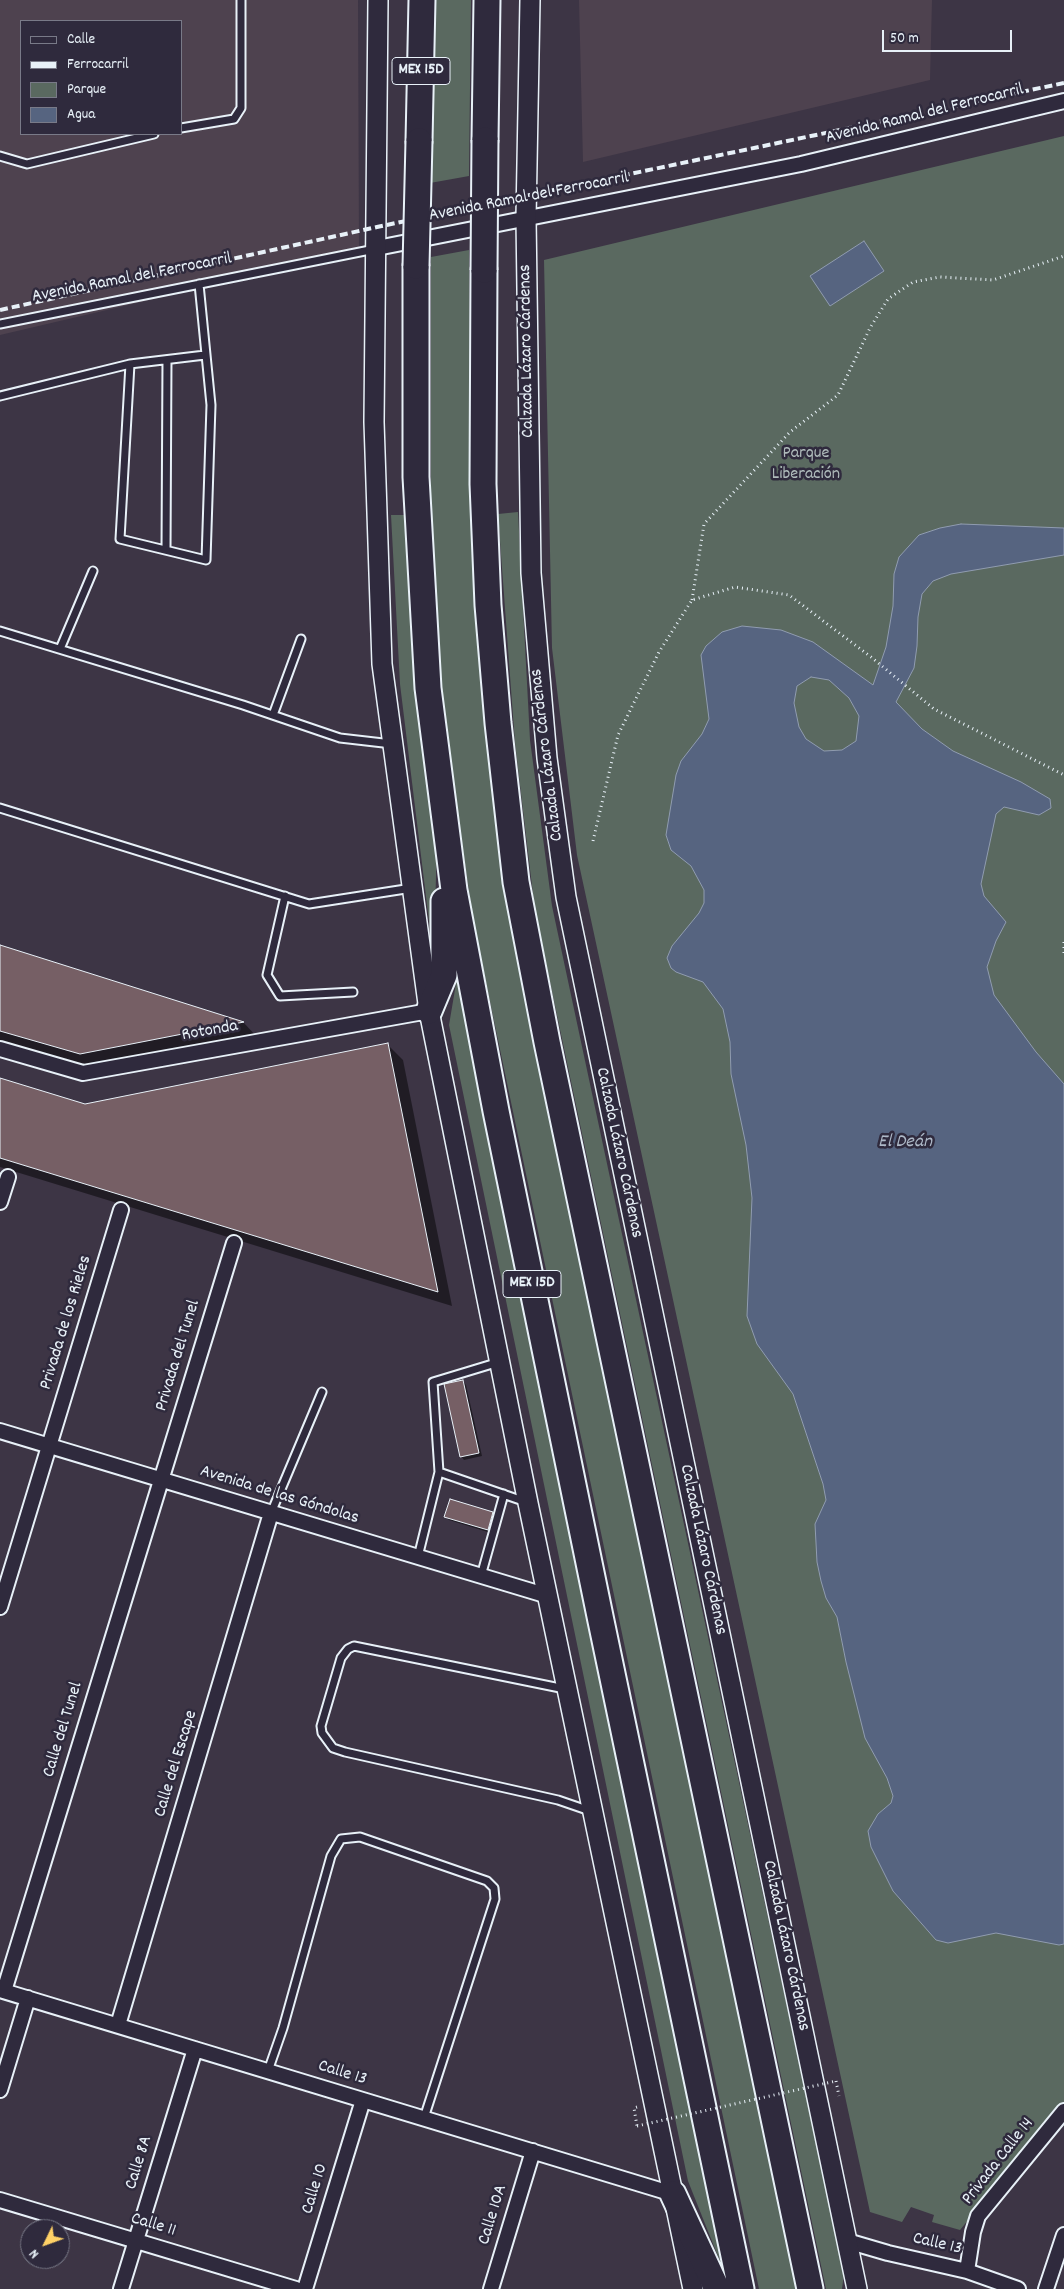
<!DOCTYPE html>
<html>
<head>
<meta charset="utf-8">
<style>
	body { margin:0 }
	#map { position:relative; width:1064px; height:2289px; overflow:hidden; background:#3d3545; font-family:Dekko,sans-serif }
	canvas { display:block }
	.legend { position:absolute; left:20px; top:20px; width:162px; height:115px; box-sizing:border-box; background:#2f2a3d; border:1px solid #797a88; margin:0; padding:6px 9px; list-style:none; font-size:15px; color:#e8f1f8 }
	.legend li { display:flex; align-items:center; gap:10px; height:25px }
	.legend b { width:25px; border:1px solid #797a88 }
	.north { position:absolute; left:20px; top:2219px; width:50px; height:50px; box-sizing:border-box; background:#2f2a3d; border:1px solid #797a88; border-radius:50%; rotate:228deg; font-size:14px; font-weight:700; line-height:20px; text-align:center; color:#e8f1f8 }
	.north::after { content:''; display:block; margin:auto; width:18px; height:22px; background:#ffd166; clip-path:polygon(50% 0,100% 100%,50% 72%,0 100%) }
	.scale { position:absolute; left:882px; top:30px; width:130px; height:22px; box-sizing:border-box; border:2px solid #e8f1f8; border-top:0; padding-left:6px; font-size:15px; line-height:18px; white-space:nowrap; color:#e8f1f8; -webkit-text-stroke:4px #2f2a3d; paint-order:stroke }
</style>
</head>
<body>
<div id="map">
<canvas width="1064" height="2289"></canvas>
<ul class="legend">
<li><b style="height:6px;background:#2f2a3d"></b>Calle</li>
<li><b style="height:6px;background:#e8f1f8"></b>Ferrocarril</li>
<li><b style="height:14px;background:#5a6960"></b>Parque</li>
<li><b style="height:14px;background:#566480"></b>Agua</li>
</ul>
<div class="north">N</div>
<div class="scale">50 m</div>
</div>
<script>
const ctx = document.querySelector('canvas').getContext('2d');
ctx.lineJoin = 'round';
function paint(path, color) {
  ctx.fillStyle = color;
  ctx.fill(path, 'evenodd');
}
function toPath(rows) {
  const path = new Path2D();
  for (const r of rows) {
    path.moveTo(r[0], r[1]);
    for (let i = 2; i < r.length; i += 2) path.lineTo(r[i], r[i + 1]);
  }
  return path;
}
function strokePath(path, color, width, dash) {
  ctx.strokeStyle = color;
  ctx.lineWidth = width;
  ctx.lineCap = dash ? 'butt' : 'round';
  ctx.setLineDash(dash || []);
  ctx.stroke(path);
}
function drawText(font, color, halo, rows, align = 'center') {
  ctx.font = font + ' Dekko,sans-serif';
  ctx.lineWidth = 5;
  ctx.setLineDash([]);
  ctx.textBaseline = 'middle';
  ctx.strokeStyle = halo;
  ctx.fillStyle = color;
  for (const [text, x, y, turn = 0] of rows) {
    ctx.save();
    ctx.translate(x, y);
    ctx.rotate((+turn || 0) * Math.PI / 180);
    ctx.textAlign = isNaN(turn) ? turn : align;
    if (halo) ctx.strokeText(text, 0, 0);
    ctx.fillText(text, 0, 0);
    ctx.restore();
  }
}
const built = toPath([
	[0,0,358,0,359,251,0,335],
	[21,21,181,21,181,134,21,134],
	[579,0,932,0,930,80,583,162]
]);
const green = toPath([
	[433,0,471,0,469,176,430,183],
	[1064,136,1064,2103,960,2230,932,2222,934,2215,911,2207,902,2222,870,2212,577,855,552,648,544,260],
	[469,250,472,560,488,740,799,2289,759,2289,474,925,447,744,431,561,431,257],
	[518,512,530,740,552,906,844,2274,842,2289,826,2289,535,911,515,743,498,514],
	[391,515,407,515,437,831,434,962,400,684],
	[459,966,731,2289,688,2181,449,1025]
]);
const water = toPath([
	[864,241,884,271,830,306,810,276,864,241],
	[961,524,1064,528,1064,555,951,574,933,581,922,594,918,617,917,646,914,668,896,702,922,729,953,751,1021,782,1050,799,1051,808,1039,815,1004,807,996,814,981,884,984,896,1006,922,996,941,987,967,994,995,1036,1052,1064,1084,1064,1944,1059,1945,996,1933,948,1943,936,1940,893,1891,871,1847,868,1831,878,1814,891,1803,893,1796,887,1778,865,1738,846,1662,837,1617,826,1598,821,1581,817,1562,815,1524,826,1500,823,1484,793,1394,757,1344,747,1316,752,1198,746,1145,731,1074,730,1042,723,1009,703,982,676,972,671,968,667,958,672,946,699,913,704,903,704,890,691,866,671,850,666,835,676,775,681,761,702,734,709,719,701,655,706,646,722,632,742,626,781,630,813,642,873,685,886,647,893,606,894,574,899,557,919,535,940,528,961,524],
	[811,677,829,680,849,698,859,716,856,741,842,750,824,751,806,739,799,727,794,703,797,686,811,677]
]);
const shadow = toPath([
	[0,946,244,1023,257,1037,96,1069,0,1041],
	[388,1045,403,1060,452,1306,0,1167,0,1079,84,1105],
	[463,1381,466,1385,482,1456,464,1460,461,1456],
	[493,1513,496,1516,491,1533,449,1520,446,1517]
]);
const building = toPath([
	[0,945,244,1022,80,1054,0,1031,0,945],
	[388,1043,438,1292,0,1158,0,1078,85,1104,388,1043],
	[463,1380,479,1453,460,1457,444,1384,463,1380],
	[450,1499,493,1512,488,1530,444,1517,450,1499]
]);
const path = toPath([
	[692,600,704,524,790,432,838,395,870,328,888,299,913,282,940,277,993,280,1064,256],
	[593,841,618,735,659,652,692,600,735,587,789,595,871,657,934,709,1064,775],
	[1064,942,1064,957],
	[836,2081,839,2096],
	[637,2107,634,2108,637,2126]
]);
const service = toPath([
	[181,128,234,119,241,108,241,0],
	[0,156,27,164,154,134],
	[199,284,211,405,206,560,120,539,130,364,205,355],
	[0,324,375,249],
	[0,396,130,364],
	[166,550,167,360],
	[0,631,243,705,340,738,392,744],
	[60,649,93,571],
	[273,715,301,639],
	[0,808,309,904,412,888],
	[285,896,267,975,280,996,353,992],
	[439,1472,433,1382,499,1362],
	[271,1513,322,1392],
	[418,1557,439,1472,526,1502],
	[481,1576,504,1494],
	[565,1689,354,1646,348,1649,341,1658,321,1726,322,1733,333,1748,345,1752,558,1800,590,1811],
	[268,2071,283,2028,331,1856,341,1839,360,1837,487,1881,494,1888,495,1899,424,2118]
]);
const minor = toPath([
	[377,248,801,164,1064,101],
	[0,1049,83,1073,429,1011],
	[0,1202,8,1177],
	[0,1431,548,1596],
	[0,1607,121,1210],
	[0,1990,673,2194],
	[4,1991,234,1243],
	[118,2025,271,1513],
	[0,2090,28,1998],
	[0,2200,296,2289],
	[847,2241,888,2253,967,2271,1018,2289],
	[967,2271,973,2232,978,2216,1064,2111],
	[121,2289,195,2049],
	[305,2289,363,2100],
	[491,2289,533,2151],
	[1046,2289,1064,2235]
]);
const secondary = toPath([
	[378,0,374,422,382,664,429,1011,528,1503,693,2289],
	[530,0,526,218,531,573,547,758,566,897,857,2289]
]);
const motorway = toPath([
	[485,140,487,0],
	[419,141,422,0],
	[416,266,416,477,428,688,454,890,496,1111,601,1621,741,2289],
	[484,270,483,484,488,605,498,723,516,882,547,1042,810,2289],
	[429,1011,444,975,444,901],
	[673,2194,717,2289]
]);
const rail = toPath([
	[0,310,377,227,1064,83]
]);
const pathBridge = toPath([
	[637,2126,836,2081]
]);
const motorwayBridge = toPath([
	[416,266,419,141],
	[484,270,485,140]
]);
const shields = [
	[421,71,58],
	[532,1284,58]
];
const shieldNames = [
	["MEX 15D",421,71],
	["MEX 15D",532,1284]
];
const streetNames = [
	["Avenida Ramal del Ferrocarril",925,115,-14],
	["Avenida Ramal del Ferrocarril",529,198,-11],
	["Avenida Ramal del Ferrocarril",132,279,-11],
	["Calzada Lázaro Cárdenas",528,351,-91],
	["Calzada Lázaro Cárdenas",548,755,-97],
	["Rotonda",210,1032,-10],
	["Calzada Lázaro Cárdenas",618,1153,78],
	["Privada de los Rieles",67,1323,-73],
	["Privada del Tunel",179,1356,-73],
	["Avenida de las Góndolas",279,1496,17],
	["Calzada Lázaro Cárdenas",702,1550,78],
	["Calle del Tunel",64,1730,-73],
	["Calle del Escape",177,1764,-73],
	["Calzada Lázaro Cárdenas",785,1946,78],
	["Calle 13",342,2074,17],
	["Privada Calle 14",999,2162,-52],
	["Calle 8A",140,2163,-73],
	["Calle 10",316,2189,-73],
	["Calle 10A",494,2215,-73],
	["Calle 11",153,2226,17],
	["Calle 13",937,2245,13]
];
const parkNames = [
	["Parque",806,455],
	["Liberación",806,476]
];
const waterNames = [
	["El Deán",905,1143]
];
paint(built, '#4e424f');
paint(green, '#5a6960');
paint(water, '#566480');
strokePath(water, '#909cb0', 1);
paint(shadow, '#0007');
paint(building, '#765f65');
strokePath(building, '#e8f1f8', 1);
strokePath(service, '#e8f1f8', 11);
strokePath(minor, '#e8f1f8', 18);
strokePath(secondary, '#e8f1f8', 22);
strokePath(motorway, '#e8f1f8', 29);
strokePath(path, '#e8f1f8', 3, [1, 4]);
strokePath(service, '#2f2a3d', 7);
strokePath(minor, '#2f2a3d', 14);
strokePath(secondary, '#2f2a3d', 19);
strokePath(motorway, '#2f2a3d', 25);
strokePath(rail, '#e8f1f8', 4, [8, 4]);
strokePath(motorwayBridge, '#e8f1f8', 29, []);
strokePath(pathBridge, '#e8f1f8', 3, [1, 4]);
strokePath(motorwayBridge, '#2f2a3d', 25);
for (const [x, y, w] of shields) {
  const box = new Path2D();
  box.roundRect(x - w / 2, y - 13.5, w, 27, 4);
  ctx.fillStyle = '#2f2a3d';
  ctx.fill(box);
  strokePath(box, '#e8f1f8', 1);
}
drawText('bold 16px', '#e8f1f8', null, shieldNames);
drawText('18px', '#e8f1f8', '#2f2a3d', streetNames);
drawText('18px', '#afbbbb', '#2f2a3d', parkNames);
drawText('italic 19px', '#aeb9c8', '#2f2a3d', waterNames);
</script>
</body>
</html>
